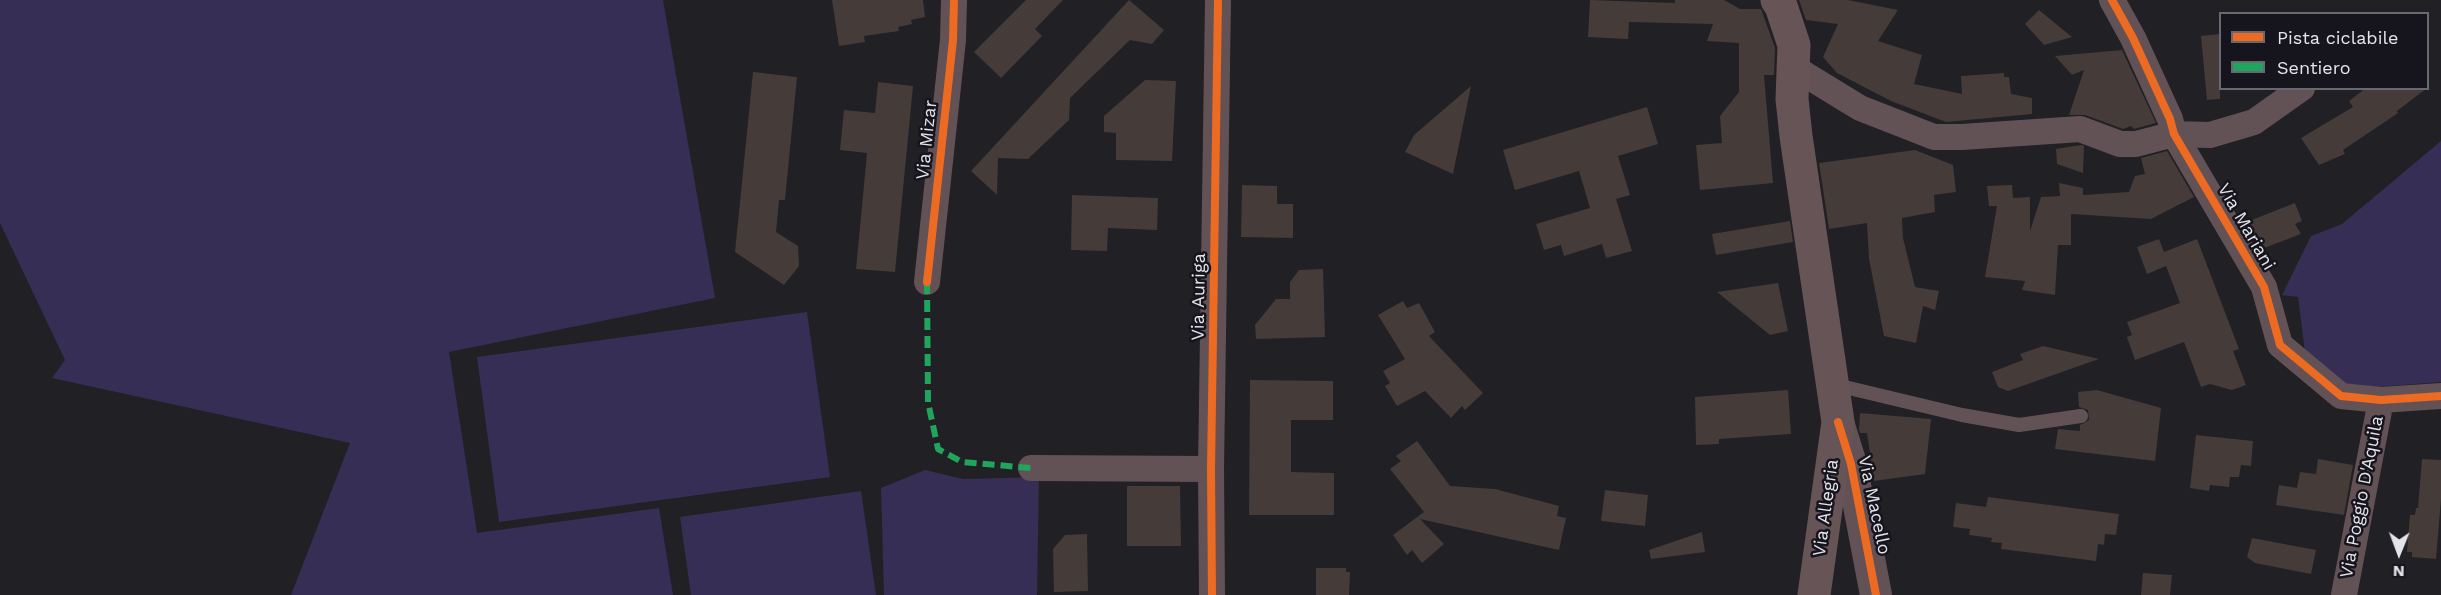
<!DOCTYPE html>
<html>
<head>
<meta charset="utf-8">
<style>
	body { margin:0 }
	#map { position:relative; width:2441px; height:595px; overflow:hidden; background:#202025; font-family:"Work Sans",sans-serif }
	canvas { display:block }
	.legend { position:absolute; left:2219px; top:12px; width:210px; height:78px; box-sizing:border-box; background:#16151e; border:2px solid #686870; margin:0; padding:8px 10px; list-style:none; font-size:18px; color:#e4e4ea }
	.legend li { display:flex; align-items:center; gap:12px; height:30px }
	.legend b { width:30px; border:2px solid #686870 }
	.north { position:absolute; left:2369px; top:523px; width:60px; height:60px; -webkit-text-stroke:4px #16151e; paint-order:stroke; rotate:181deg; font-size:16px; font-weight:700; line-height:24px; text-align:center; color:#e4e4ea }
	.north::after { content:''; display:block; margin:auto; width:21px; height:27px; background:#e4e4ea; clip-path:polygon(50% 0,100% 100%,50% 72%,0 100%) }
</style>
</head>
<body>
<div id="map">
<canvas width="2441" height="595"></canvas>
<ul class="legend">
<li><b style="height:8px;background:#ed6a23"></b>Pista ciclabile</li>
<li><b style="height:8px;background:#20a55d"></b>Sentiero</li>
</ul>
<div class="north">N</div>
</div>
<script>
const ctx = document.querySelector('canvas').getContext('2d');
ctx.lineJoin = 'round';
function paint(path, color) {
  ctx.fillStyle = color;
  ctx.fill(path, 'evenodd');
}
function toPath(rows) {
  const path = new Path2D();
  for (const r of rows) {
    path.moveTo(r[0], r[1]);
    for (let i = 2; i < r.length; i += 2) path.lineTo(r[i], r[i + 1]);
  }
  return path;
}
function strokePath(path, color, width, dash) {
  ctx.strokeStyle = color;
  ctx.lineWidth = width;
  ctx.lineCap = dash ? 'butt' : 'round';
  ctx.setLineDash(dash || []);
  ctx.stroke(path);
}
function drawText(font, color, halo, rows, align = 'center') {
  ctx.font = font + ' "Work Sans",sans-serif';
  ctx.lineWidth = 5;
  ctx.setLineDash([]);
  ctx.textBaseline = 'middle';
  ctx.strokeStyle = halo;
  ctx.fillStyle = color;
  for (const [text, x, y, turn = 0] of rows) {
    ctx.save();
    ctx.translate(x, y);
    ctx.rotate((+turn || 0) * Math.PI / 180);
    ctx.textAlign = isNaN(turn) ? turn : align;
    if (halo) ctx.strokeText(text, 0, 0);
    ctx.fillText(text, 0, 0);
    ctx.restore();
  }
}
const green = toPath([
	[0,0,663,0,715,298,449,352,477,533,659,508,673,595,291,595,350,443,52,378,65,360,0,223],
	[2441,141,2441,382,2350,389,2305,352,2298,297,2282,295,2311,236,2342,224],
	[807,312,830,477,499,522,477,357],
	[925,470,963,479,1039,477,1037,595,884,595,881,488],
	[861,491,876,595,691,595,680,517]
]);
const building = toPath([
	[832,0,923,0,925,17,911,20,912,24,898,27,899,31,864,36,865,42,839,46],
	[1026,0,1063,0,1035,29,1042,36,1001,78,974,52],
	[1129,0,1164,30,1152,44,1130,40,1070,98,1069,120,1028,159,998,158,997,195,971,171],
	[1590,0,1675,3,1675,0,1724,0,1740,9,1761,9,1775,48,1774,75,1764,75,1773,183,1700,190,1696,145,1722,143,1720,116,1739,92,1739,43,1707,41,1713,24,1629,22,1628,39,1588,37],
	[1799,0,1848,0,1898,10,1878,41,1922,55,1914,84,1962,94,1961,76,2004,73,2004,77,2009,77,2011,94,2032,98,2032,114,1946,122,1891,101,1837,73,1823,57,1838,24,1806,20],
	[2039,10,2072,37,2044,45,2025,24],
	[2220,34,2220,99,2207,100,2201,36],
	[2122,50,2156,123,2134,129,2131,126,2123,129,2085,115,2069,115,2084,70,2072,75,2055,56],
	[753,72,797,77,785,200,779,200,776,232,798,246,799,266,784,285,735,252],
	[1145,80,1176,81,1172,161,1116,160,1116,133,1104,132,1104,116],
	[878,82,913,86,895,272,856,269,867,153,840,150,844,110,875,113],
	[1471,86,1453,174,1405,152,1414,135],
	[2366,88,2427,88,2397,111,2398,113,2343,150,2345,154,2319,165,2301,138,2353,107,2349,101],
	[1647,107,1658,144,1618,156,1630,195,1616,199,1632,251,1606,258,1602,244,1564,256,1561,245,1544,250,1536,224,1590,208,1579,171,1515,190,1503,150],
	[2081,145,2084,146,2083,173,2057,164,2056,149],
	[1915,150,1953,165,1956,192,1934,195,1935,212,1902,218,1903,238,1915,287,1939,291,1935,310,1923,306,1916,343,1884,336,1869,259,1867,223,1829,229,1819,163],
	[2167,151,2194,197,2151,219,2071,214,2071,245,2058,245,2055,295,2022,290,2025,281,1985,277,1997,206,1989,206,1987,186,2012,185,2013,198,2030,197,2030,231,2041,197,2060,196,2059,183,2083,188,2083,195,2129,192,2135,176,2145,174,2141,158],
	[1242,185,1277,186,1277,204,1293,204,1293,238,1241,237],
	[1072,195,1158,198,1157,230,1108,228,1107,251,1071,250],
	[2295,203,2302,221,2295,224,2301,234,2259,250,2244,223],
	[1790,221,1793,242,1716,255,1712,234],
	[2159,239,2164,252,2197,239,2239,349,2233,351,2246,385,2232,390,2210,384,2201,387,2184,342,2135,360,2127,337,2132,335,2127,322,2180,303,2166,266,2147,274,2137,247],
	[1323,269,1325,337,1256,339,1255,325,1276,299,1290,299,1290,282,1299,270],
	[1778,283,1788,331,1770,335,1717,292],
	[1403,301,1407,308,1419,303,1435,332,1429,336,1483,393,1465,410,1462,406,1451,418,1425,391,1397,406,1385,386,1390,383,1383,371,1405,359,1378,315],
	[2043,346,2099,359,2008,391,1998,387,1992,372,2023,360,2020,354],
	[1250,380,1333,381,1333,420,1291,420,1291,472,1334,473,1334,515,1249,515],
	[1788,390,1791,434,1719,439,1719,444,1696,445,1695,397],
	[2097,390,2161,408,2155,461,2055,449,2058,429,2080,431,2080,425,2089,420,2088,410,2079,407,2078,392],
	[1860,413,1931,419,1925,474,1874,481,1867,433,1860,433,1859,429],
	[2196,435,2253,441,2251,466,2241,465,2239,477,2230,477,2229,487,2210,485,2209,491,2190,488],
	[1417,441,1450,486,1495,489,1559,506,1557,516,1566,518,1559,550,1420,519,1444,544,1422,563,1412,550,1407,555,1393,535,1424,512,1390,469,1401,461,1396,456],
	[2318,459,2353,465,2344,515,2276,505,2279,485,2297,488,2300,472,2316,474],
	[2422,459,2441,460,2441,499,2436,559,2412,557,2412,552,2407,552,2410,515,2415,515,2416,508,2418,508],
	[1127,486,1180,486,1181,546,1127,546],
	[1605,490,1648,495,1645,526,1601,521],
	[1988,497,2119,514,2116,535,2105,534,2104,545,2098,544,2096,561,2001,549,2002,543,1991,542,1992,538,1969,535,1970,529,1953,527,1956,503,1986,507],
	[1702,532,1705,552,1651,559,1649,550],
	[1087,534,1088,591,1054,592,1053,549,1065,535],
	[2252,538,2316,550,2311,574,2255,563,2247,557],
	[1316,568,1346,568,1346,572,1350,572,1349,595,1316,595],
	[2143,573,2172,575,2170,595,2141,595]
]);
const service = toPath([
	[1832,384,1962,415,2019,425,2081,416]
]);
const minor = toPath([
	[2112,0,2133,38,2170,119,2174,134,2264,287,2280,345,2341,396,2381,400,2441,396],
	[1793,67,1860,108,1934,137,1962,137,2080,129,2120,144,2136,144,2174,134,2210,135,2254,122,2302,88],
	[927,282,953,40,954,0],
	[1031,468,1211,469],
	[1212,595,1211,469,1218,0],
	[2344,595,2381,400]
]);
const tertiary = toPath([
	[1838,422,1851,464,1876,595]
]);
const secondary = toPath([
	[1777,0,1781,6,1794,45,1792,99,1796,136,1838,422,1814,595]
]);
const quiet = toPath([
	[927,282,928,402,938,449,962,462,1031,468]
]);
const cycleway = toPath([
	[2112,0,2133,38,2170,119,2174,134,2264,287,2280,345,2341,396,2381,400,2441,396],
	[927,282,953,40,954,0],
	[1838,422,1851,464,1876,595],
	[1212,595,1211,469,1218,0]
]);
const streetNames = [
	["Via Mizar",927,140,-84],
	["Via Mariani",2246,227,60],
	["Via Auriga",1199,297,-89],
	["Via Poggio D'Aquila",2362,497,-79],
	["Via Macello",1874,505,78],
	["Via Allegria",1826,508,-82]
];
paint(green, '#362e55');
paint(building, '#453b39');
strokePath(service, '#625255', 14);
strokePath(minor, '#625255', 26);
strokePath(tertiary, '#625255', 32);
strokePath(secondary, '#675457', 33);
strokePath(quiet, '#20a55d', 6, [12, 6]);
strokePath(cycleway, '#ed6a23', 8);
drawText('18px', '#e4e4ea', '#16151e', streetNames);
</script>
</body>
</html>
